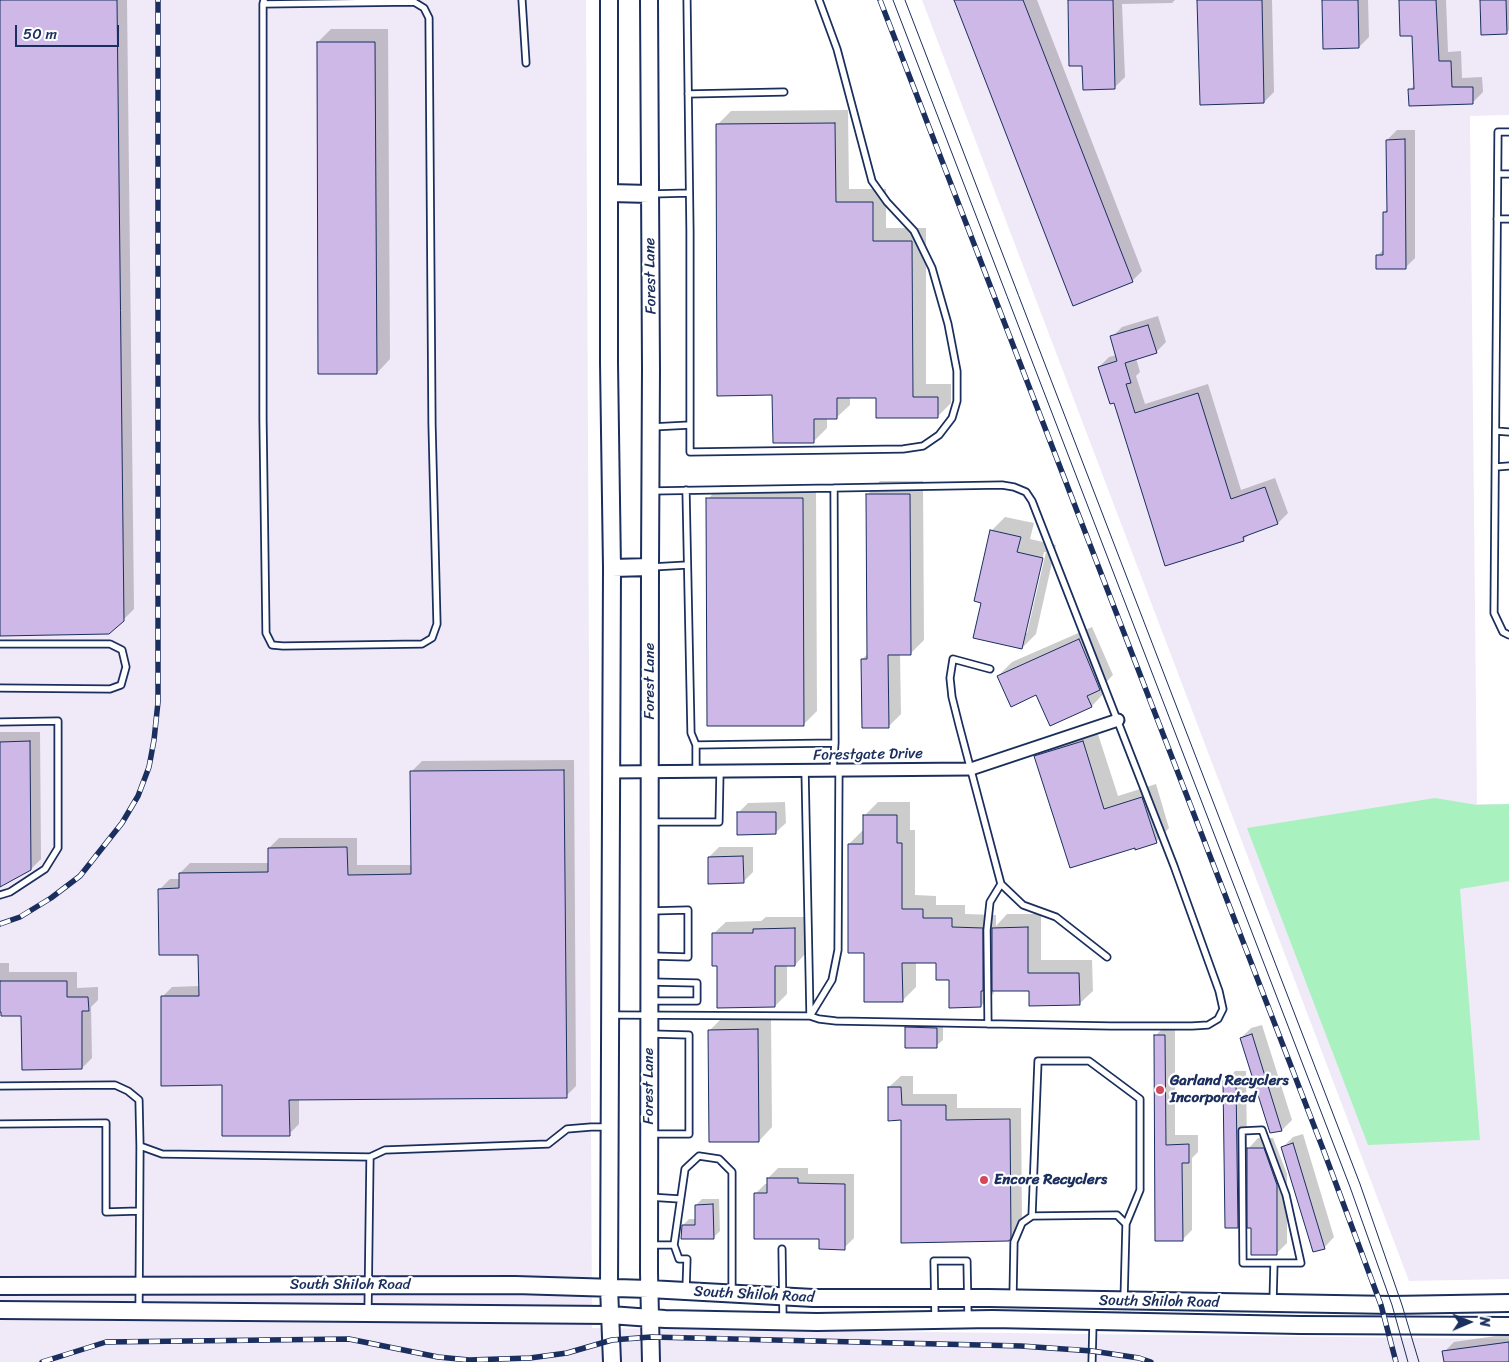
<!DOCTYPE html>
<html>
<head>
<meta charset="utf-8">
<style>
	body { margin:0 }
	#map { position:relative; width:1509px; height:1362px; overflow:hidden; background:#fff; font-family:Sriracha,sans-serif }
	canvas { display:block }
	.north { position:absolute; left:1444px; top:1297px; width:50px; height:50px; -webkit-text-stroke:4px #fff; paint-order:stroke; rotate:89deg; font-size:14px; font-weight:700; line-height:20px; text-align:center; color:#1b2f5e }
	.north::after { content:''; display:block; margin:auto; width:18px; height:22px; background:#1b2f5e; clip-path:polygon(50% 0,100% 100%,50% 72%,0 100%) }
	.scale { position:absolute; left:15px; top:25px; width:104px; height:22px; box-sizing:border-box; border:2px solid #1b2f5e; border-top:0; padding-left:6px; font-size:15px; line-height:18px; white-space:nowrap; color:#1b2f5e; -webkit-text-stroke:4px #fff; paint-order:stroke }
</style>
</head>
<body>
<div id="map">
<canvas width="1509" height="1362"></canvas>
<div class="north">N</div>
<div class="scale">50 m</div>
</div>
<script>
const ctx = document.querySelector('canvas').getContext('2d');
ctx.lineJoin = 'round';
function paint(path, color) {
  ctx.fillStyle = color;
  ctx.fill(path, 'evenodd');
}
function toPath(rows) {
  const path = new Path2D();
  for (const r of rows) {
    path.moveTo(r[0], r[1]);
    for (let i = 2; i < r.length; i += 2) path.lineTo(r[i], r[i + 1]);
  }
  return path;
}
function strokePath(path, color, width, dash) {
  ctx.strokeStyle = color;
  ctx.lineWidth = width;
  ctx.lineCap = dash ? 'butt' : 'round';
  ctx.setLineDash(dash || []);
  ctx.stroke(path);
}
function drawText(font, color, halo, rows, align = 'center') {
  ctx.font = font + ' Sriracha,sans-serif';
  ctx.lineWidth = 4.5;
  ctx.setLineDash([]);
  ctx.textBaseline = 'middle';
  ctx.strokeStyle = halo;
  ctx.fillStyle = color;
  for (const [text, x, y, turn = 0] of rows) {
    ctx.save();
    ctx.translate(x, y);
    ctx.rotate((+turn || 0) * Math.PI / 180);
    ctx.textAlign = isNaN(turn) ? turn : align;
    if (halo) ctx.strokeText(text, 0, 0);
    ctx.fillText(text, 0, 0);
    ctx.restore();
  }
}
const built = toPath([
	[0,0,586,0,592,1328,1509,1339,1509,1362,0,1362],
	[922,0,1509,0,1509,115,1470,116,1477,804,1509,804,1509,1279,1409,1281]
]);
const green = toPath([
	[1435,798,1477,805,1509,804,1509,881,1460,889,1480,1140,1368,1145,1247,828]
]);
const shadow = toPath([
	[0,0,127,0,134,609,123,620,0,635],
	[955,0,1037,0,1142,271,1132,281],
	[1069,0,1175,0,1172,3,1122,4,1125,77,1115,87,1083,65],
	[1199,0,1272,0,1274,92,1264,102],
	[1324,0,1368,0,1369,37,1359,47],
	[1400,0,1446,0,1448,52,1461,51,1462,78,1482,77,1483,92,1473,102,1410,90,1415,84,1413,35],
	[1482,0,1509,0,1509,30,1506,33],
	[331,29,388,29,390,359,377,373,318,42],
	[848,110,849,189,886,189,886,228,926,228,926,384,951,384,951,403,937,417,877,397,850,397,850,405,836,418,827,418,827,428,813,442,774,394,717,125,731,111],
	[1397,130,1415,130,1415,258,1405,268,1377,256,1384,249,1384,213,1388,208,1387,140],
	[1158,316,1166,342,1156,352,1136,358,1140,372,1136,376,1145,404,1208,384,1241,490,1275,478,1288,513,1278,523,1251,533,1243,540,1115,401,1099,367,1109,357,1117,355,1112,337,1122,327],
	[880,481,923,481,924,640,911,653,900,653,901,714,888,727,862,659,869,653,868,494],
	[721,485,816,485,817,711,803,725,708,499],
	[1005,517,1034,523,1030,539,1056,545,1036,634,1022,648,983,602,976,600,992,530],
	[1044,552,1046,552,1027,633,1025,633],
	[1092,627,1113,675,1102,686,1105,692,1092,706,1051,724,1037,694,998,676,1012,662],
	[1096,728,1118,796,1156,784,1169,828,1156,842,1136,848,1036,757,1049,743],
	[0,732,40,732,41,859,31,869,0,886],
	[574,760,576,1086,566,1096,299,1098,299,1124,289,1134,223,1084,162,997,172,987,200,986,199,953,160,889,170,879,180,879,180,873,190,863,269,863,269,848,279,838,357,838,357,865,412,865,412,771,422,761],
	[785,802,786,823,775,833,738,813,748,803],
	[878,802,910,802,910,830,915,830,915,895,936,896,936,905,965,905,965,914,996,915,996,926,1007,914,1041,914,1041,960,1092,960,1093,991,1079,1004,1030,989,994,990,994,993,981,1006,950,979,937,962,916,962,916,987,902,1001,865,952,849,844,862,831,864,831,864,816],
	[719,847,753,847,753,872,743,882,709,857],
	[766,917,807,917,807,952,795,965,787,965,787,994,775,1006,718,965,713,934,726,922,761,921],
	[0,963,9,963,9,972,77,972,77,988,98,987,98,1000,91,1007,92,1058,82,1068,23,1015,0,1011],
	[771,1016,772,1127,759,1141,710,1030,723,1017],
	[912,1021,943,1022,943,1040,936,1046,906,1027],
	[1166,1025,1175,1025,1175,1135,1198,1135,1198,1152,1192,1158,1192,1230,1182,1240,1157,1240,1156,1035],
	[1262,1025,1292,1120,1282,1130,1270,1131,1241,1038,1251,1028],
	[1235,1071,1246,1071,1247,1150,1258,1138,1273,1138,1287,1174,1287,1243,1277,1253,1252,1227,1249,1216,1238,1227,1225,1082],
	[901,1076,913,1076,913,1094,957,1094,957,1108,1021,1108,1022,1225,1021,1228,1009,1240,902,1119,889,1087],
	[1303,1134,1334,1237,1324,1248,1283,1147,1293,1137],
	[778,1168,808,1168,808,1174,854,1174,854,1238,844,1248,820,1237,755,1194,765,1184,768,1184,768,1178],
	[702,1199,719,1199,720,1231,713,1238,683,1225,689,1219,696,1219,696,1205],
	[1509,1334,1509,1362,1445,1362,1444,1352,1454,1342]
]);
const building = toPath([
	[0,0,117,0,124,621,109,634,0,636,0,0],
	[954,0,1023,0,1133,282,1073,306,954,0],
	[1068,0,1113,0,1115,89,1083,90,1082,66,1069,66,1068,0],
	[1197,0,1262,0,1264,103,1200,105,1197,0],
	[1322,0,1358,0,1359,48,1323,49,1322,0],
	[1399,0,1436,0,1439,61,1451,61,1452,87,1473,87,1473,104,1409,106,1408,89,1414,89,1412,36,1400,36,1399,0],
	[1480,0,1506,0,1507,34,1481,35,1480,0],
	[317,42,375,42,377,374,318,374,317,42],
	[835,123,836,202,873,202,873,241,912,241,913,397,938,397,938,418,876,418,876,398,837,398,837,419,814,419,814,443,773,443,772,395,717,396,716,124,835,123],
	[1405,139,1406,269,1376,269,1376,255,1383,255,1383,212,1387,212,1386,140,1405,139],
	[1148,325,1157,353,1125,363,1131,383,1126,384,1135,413,1198,393,1231,499,1265,487,1278,524,1243,537,1244,541,1165,566,1114,403,1110,404,1098,367,1117,361,1110,336,1148,325],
	[866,494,910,494,911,655,888,655,889,728,862,728,861,659,867,659,866,494],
	[706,498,803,498,804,726,707,726,706,498],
	[990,530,1021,537,1017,552,1043,558,1022,649,973,638,981,603,974,601,990,530],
	[1079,639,1100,690,1087,696,1092,707,1050,726,1036,695,1011,707,997,676,1079,639],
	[30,741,31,870,0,887,0,742,30,741],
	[1083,741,1104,809,1142,797,1157,843,1135,850,1135,848,1070,868,1034,756,1083,741],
	[564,770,567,1098,289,1100,290,1136,222,1136,222,1085,161,1086,161,996,199,996,198,955,159,955,158,889,179,888,179,873,268,872,268,848,347,847,348,875,411,874,410,771,564,770],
	[737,812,776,812,776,834,737,835,737,812],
	[863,815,897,815,897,843,902,843,902,909,923,909,923,918,952,918,952,927,983,928,983,991,981,991,981,1007,949,1008,949,980,936,980,936,963,902,963,903,1002,864,1002,864,953,848,953,848,844,863,844,863,815],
	[743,856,744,883,708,884,708,857,743,856],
	[1028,927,1028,973,1079,973,1080,1005,1029,1006,1029,991,992,991,992,928,1028,927],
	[795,928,795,966,775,966,775,1007,717,1008,717,966,712,966,712,933,753,933,753,929,795,928],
	[0,981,67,981,67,997,88,997,89,1011,82,1011,82,1069,22,1070,21,1016,1,1016,1,1012,0,1012,0,981],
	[905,1027,937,1028,937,1048,905,1048,905,1027],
	[758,1029,759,1142,709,1142,708,1030,758,1029],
	[1252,1034,1282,1131,1270,1133,1240,1038,1252,1034],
	[1154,1035,1165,1035,1166,1145,1189,1144,1189,1163,1182,1163,1183,1241,1155,1241,1154,1035],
	[1223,1081,1236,1081,1238,1228,1225,1228,1223,1081],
	[888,1087,901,1087,902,1105,946,1105,946,1120,1010,1119,1011,1238,1009,1241,901,1243,901,1120,888,1121,888,1087],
	[1293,1143,1325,1249,1313,1252,1281,1147,1293,1143],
	[1247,1148,1264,1148,1277,1185,1277,1255,1251,1255,1251,1228,1247,1228,1247,1148],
	[767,1178,798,1178,798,1183,845,1184,845,1250,819,1249,819,1239,754,1239,754,1193,767,1193,767,1178],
	[713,1204,714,1239,681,1239,682,1225,695,1225,695,1205,713,1204],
	[1509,1342,1509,1362,1444,1362,1442,1351,1509,1342]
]);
const lane = toPath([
	[522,0,526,63],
	[687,0,690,231,690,452,903,449,923,446,939,435,952,418,957,401,957,371,948,324,932,268,914,231,887,202,872,181,837,49,819,0],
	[263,4,414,2,424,8,429,18,432,424,437,624,432,638,422,644,283,646,272,645,266,633,263,420,263,4,264,0],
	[688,94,784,92],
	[1509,132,1498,132,1494,613,1503,632,1509,635],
	[1498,174,1509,174],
	[651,194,689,193],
	[1497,219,1509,219],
	[652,427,690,425],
	[1496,431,1509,432],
	[1496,467,1509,466],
	[834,488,1002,485,1014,487,1026,492,1032,501,1174,866,1219,991,1223,1009,1218,1019,1208,1025,1192,1026,1111,1026,836,1021,819,1019,810,1016,832,980,838,950,839,770],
	[686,490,691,733,696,745,696,772],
	[651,491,834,488,835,743,833,770],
	[652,567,687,565],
	[0,644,110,644,122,650,126,667,121,685,110,689,0,688],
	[990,669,953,659,950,678,952,697,959,725,1001,884,1023,905,1056,917,1107,957],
	[0,722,58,721,58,848,45,869,10,892,0,895],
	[696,745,835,743],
	[651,822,719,822,720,771],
	[650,911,688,910,688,957,651,956],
	[651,982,697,983,697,1001,651,1001],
	[613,1015,810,1016,805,770],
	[988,1024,987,930,990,902,1001,884],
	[0,1086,115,1085,128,1091,139,1100,140,1146,139,1309],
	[0,1124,106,1123,106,1212,139,1211],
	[651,1134,689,1134,689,1035,651,1034],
	[140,1146,162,1154,370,1157],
	[649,1197,680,1199],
	[1032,1216,1038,1061,1089,1061,1140,1099,1140,1190,1126,1224],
	[651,1245,674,1245],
	[782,1249,783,1319],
	[686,1290,687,1259,679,1259,674,1245,685,1169,699,1156,719,1159,732,1172,732,1291],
	[1013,1296,1014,1242,1022,1223,1032,1216,1117,1215,1126,1224,1124,1300],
	[1273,1301,1274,1263,1301,1263,1286,1195,1262,1130,1242,1131,1243,1263,1274,1263],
	[368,1311,370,1157,385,1150,548,1144,567,1129,591,1127,607,1127],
	[935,1318,934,1261,967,1261,968,1317],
	[1092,1362,1093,1323]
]);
const street = toPath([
	[611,772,971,769,1118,720]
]);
const secondary = toPath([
	[609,0,609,363,612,568,609,1287,612,1362],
	[649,0,651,369,650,567,649,1272,651,1362],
	[610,193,650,194],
	[612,568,650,567],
	[0,1286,515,1285,649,1289,813,1298,989,1298,1392,1305,1509,1303],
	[0,1310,610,1315,665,1319,817,1322,992,1319,1300,1325,1509,1326]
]);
const tram = toPath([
	[893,0,1350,1187,1392,1305,1408,1362],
	[905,0,1360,1184,1402,1305,1419,1362]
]);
const rail = toPath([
	[880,0,1323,1149,1381,1305,1396,1362],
	[0,924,20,917,51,898,80,876,122,823,138,796,149,767,154,740,158,702,158,0],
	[42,1362,106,1342,349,1339,438,1357,469,1360,530,1358,567,1353,612,1340,651,1337,1021,1346,1092,1351,1139,1358,1151,1362]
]);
const markers = [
	[1160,1090,5,"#d1495b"],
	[984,1180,5,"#d1495b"]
];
const streetNames = [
	["Forest Lane",651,276,-91],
	["Forest Lane",650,681,-90],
	["Forestgate Drive",868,755,-1],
	["Forest Lane",649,1086,-90],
	["South Shiloh Road",350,1285],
	["South Shiloh Road",754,1295,3],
	["South Shiloh Road",1159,1302,1]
];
const poiNames = [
	["Garland Recyclers",1170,1081],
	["Incorporated",1170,1098],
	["Encore Recyclers",994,1180]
];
paint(built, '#f0eaf8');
paint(green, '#a9f1bf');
paint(shadow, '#0003');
paint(building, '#cdb8e8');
strokePath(building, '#1b2f5e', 1);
strokePath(lane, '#1b2f5e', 9);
strokePath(street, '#1b2f5e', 15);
strokePath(secondary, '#1b2f5e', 20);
strokePath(lane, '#fff', 5.5);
strokePath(street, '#fff', 11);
strokePath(secondary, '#fff', 16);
strokePath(tram, '#1b2f5e', 1);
strokePath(rail, '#1b2f5e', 5.5);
strokePath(rail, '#fff', 4, [11]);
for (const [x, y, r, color] of markers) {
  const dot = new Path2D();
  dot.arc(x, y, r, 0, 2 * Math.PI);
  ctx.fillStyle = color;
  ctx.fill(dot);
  strokePath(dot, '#fff', 2);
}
drawText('15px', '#1b2f5e', '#fff', streetNames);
drawText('bold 15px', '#1b2f5e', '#fff', poiNames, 'left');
</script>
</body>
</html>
